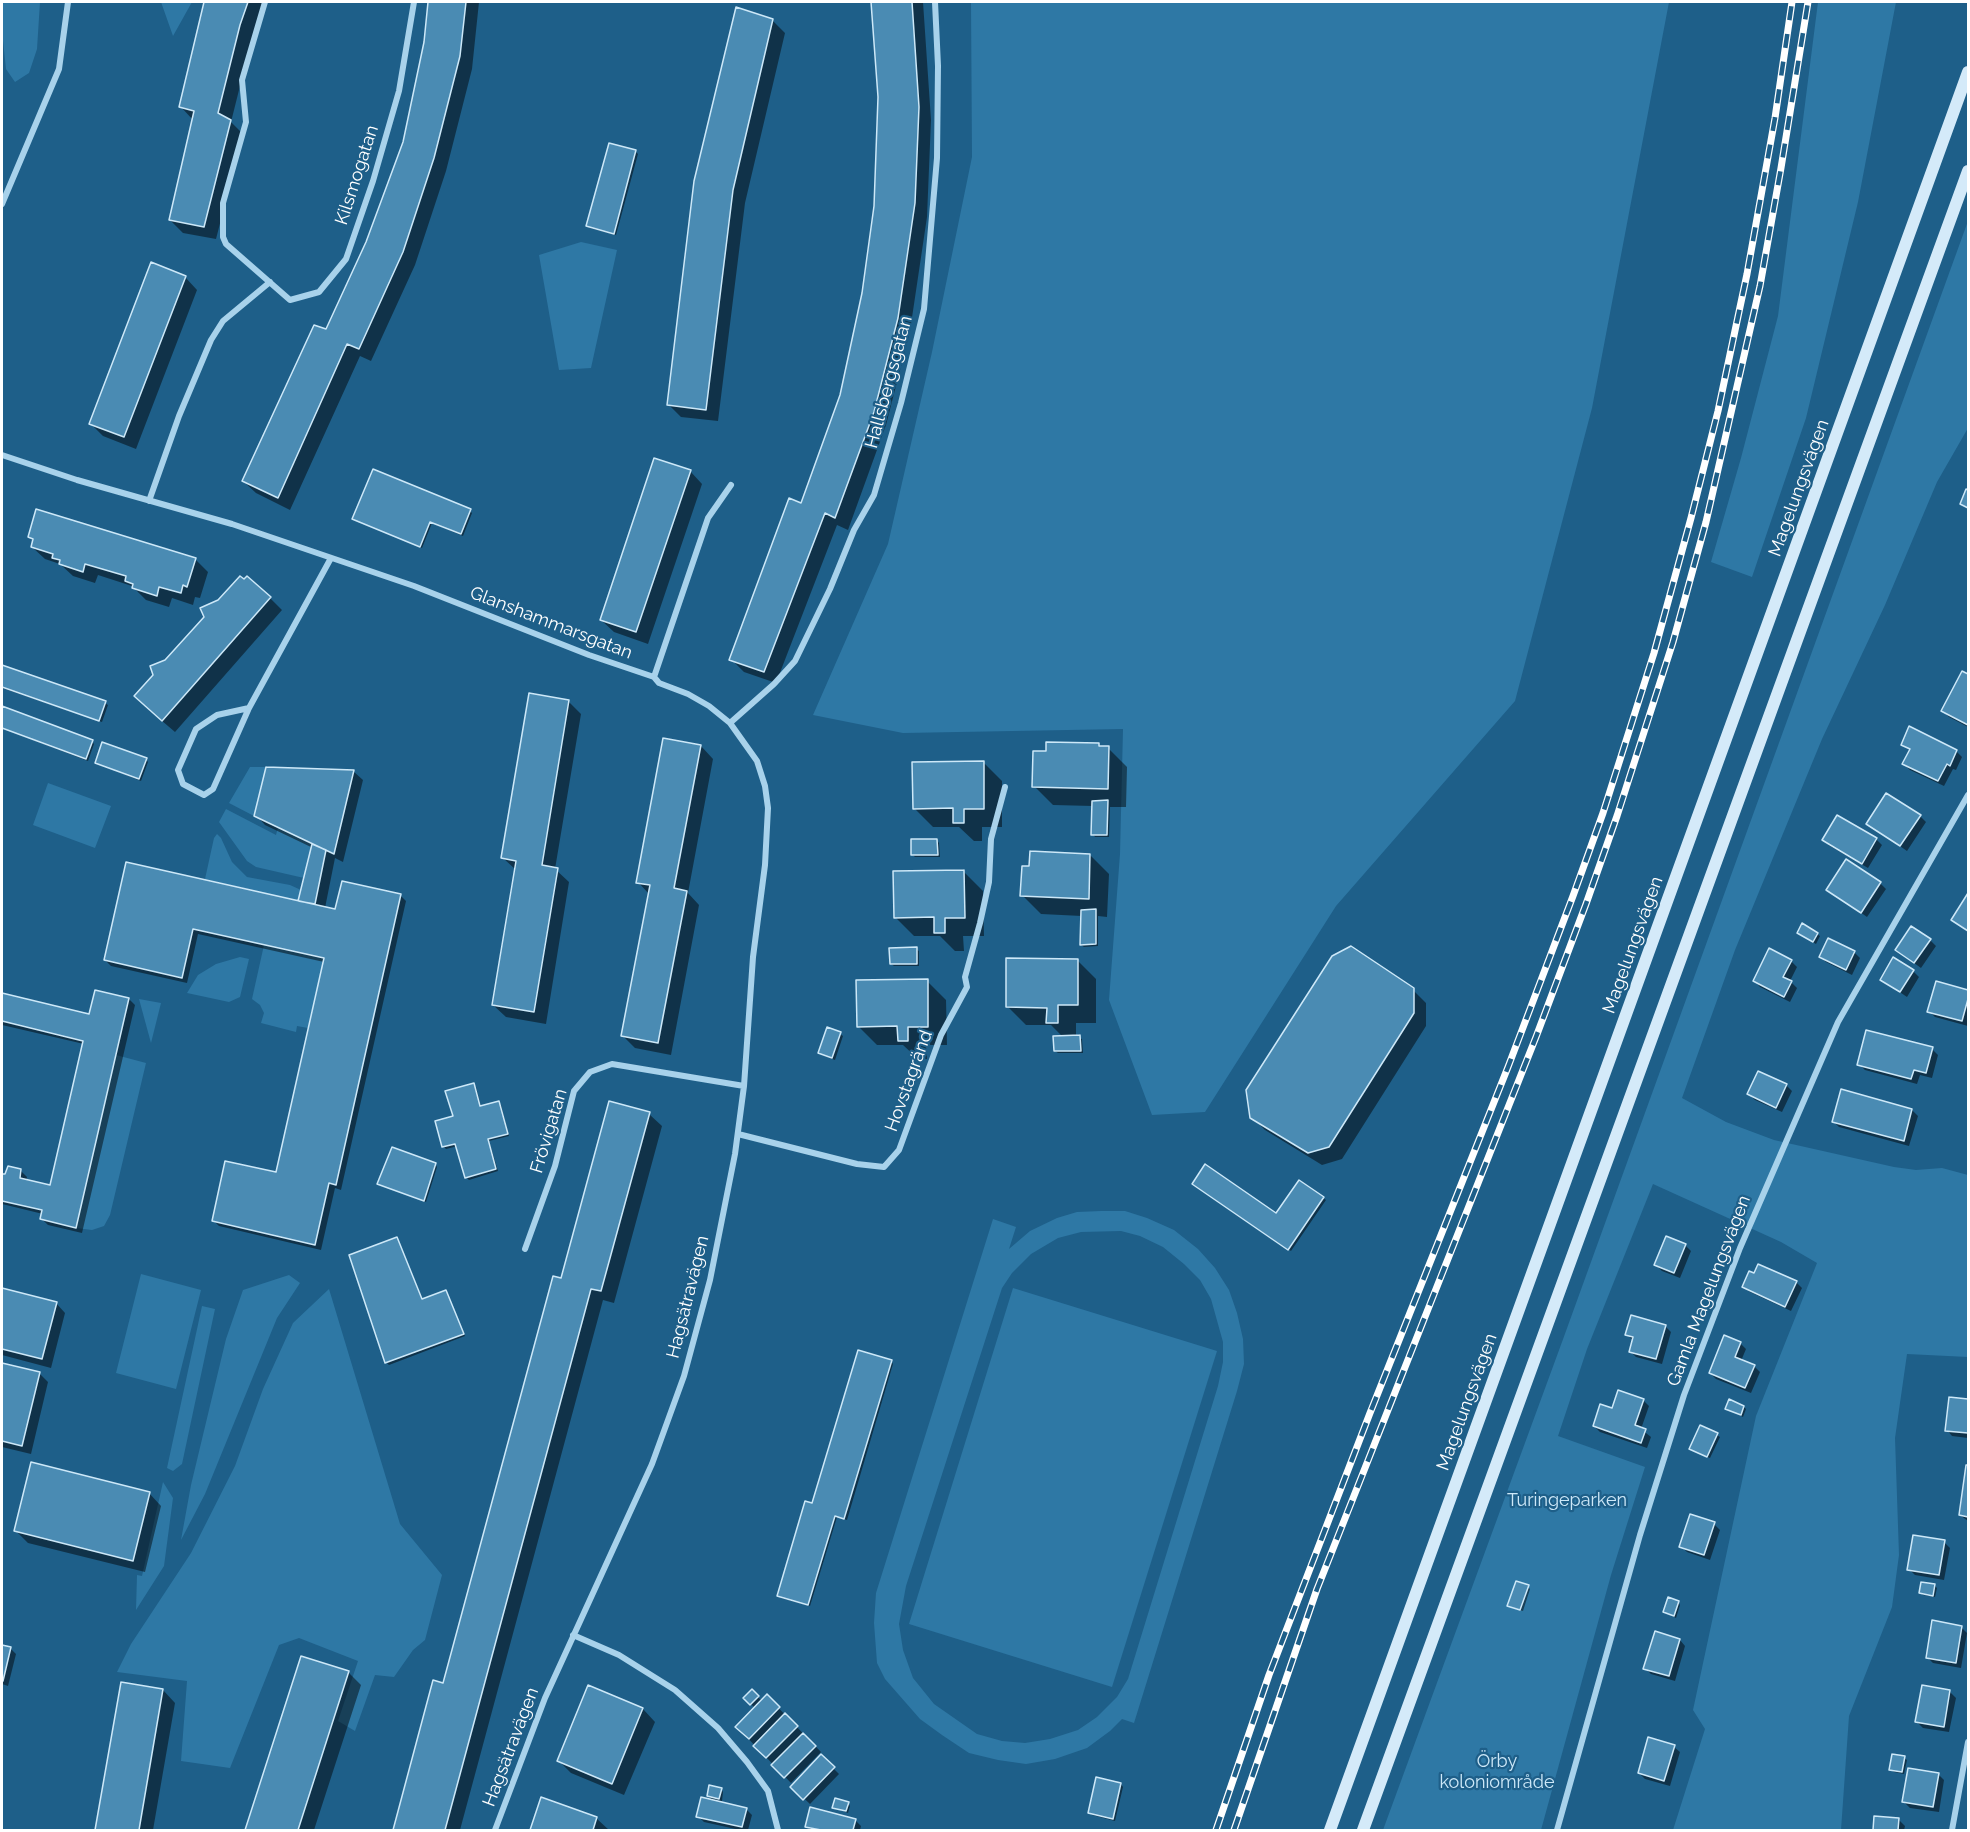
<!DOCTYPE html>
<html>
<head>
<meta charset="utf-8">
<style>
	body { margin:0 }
	#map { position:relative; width:1970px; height:1832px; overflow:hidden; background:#1e5f89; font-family:Raleway,sans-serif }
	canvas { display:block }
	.frame { position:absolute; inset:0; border:3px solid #fff; pointer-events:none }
</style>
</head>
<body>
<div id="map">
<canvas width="1970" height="1832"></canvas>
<div class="frame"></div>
</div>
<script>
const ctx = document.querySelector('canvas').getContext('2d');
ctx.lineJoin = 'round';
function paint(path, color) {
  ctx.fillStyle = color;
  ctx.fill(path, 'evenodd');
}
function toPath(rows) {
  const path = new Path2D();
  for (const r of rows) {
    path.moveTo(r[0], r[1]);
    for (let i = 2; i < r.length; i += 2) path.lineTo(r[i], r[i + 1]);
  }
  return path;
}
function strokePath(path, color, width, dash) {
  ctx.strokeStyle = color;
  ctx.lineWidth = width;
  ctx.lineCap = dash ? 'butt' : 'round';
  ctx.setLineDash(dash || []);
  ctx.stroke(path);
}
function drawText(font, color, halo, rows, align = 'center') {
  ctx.font = font + ' Raleway,sans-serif';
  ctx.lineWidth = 4.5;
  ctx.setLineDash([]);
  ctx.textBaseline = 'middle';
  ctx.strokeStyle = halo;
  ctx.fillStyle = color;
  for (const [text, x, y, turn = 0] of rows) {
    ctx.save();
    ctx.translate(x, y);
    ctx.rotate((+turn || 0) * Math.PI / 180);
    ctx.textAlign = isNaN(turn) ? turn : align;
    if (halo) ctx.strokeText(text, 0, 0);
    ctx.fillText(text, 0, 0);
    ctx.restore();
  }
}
const green = toPath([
	[2,2,40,2,37,49,29,73,15,82,6,69,2,31],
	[161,2,192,2,173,36],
	[971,2,1669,2,1592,408,1515,701,1336,906,1205,1112,1152,1115,1109,1000,1120,854,1123,729,903,733,813,715,888,544,932,352,972,157],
	[1818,2,1896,2,1858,202,1806,418,1752,577,1711,562,1741,458,1778,316],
	[1968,221,1968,428,1937,482,1885,605,1822,739,1735,950,1682,1098,1726,1122,1774,1140,1894,1167,1916,1170,1942,1168,1968,1175,1968,1357,1907,1354,1895,1438,1899,1555,1892,1607,1849,1716,1841,1830,1673,1830,1705,1729,1693,1710,1756,1416,1817,1263,1781,1242,1653,1184,1587,1349,1558,1436,1645,1467,1611,1575,1541,1830,1383,1830,1562,1342],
	[581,242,617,250,591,368,559,370,539,255],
	[250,767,266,767,254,816,229,803],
	[48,783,111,806,95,848,33,825],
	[226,809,276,835,278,827,312,844,304,878,256,867,247,861,219,822],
	[217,834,221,838,232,862,247,877,290,885,301,890,298,901,205,879,214,838],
	[264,945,324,958,308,1028,297,1026,296,1032,261,1023,264,1013,260,1005,252,999],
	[240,957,249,959,240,997,229,1002,187,993,198,975,216,964],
	[139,999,161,1003,151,1043],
	[116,1055,146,1063,110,1215,104,1226,92,1230,76,1228],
	[1101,1211,1125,1211,1147,1218,1174,1230,1198,1249,1215,1268,1229,1290,1237,1313,1243,1339,1244,1364,1237,1391,1134,1723,1122,1719,1110,1731,1087,1748,1055,1759,1026,1764,998,1760,969,1753,942,1735,920,1719,885,1679,877,1663,874,1623,876,1593,993,1219,1016,1227,1009,1249,1030,1231,1057,1218,1077,1212],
	[1121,1231,1140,1236,1163,1247,1184,1264,1200,1280,1211,1299,1223,1342,1223,1362,1218,1386,1128,1679,1117,1697,1097,1717,1078,1730,1050,1739,1025,1743,1002,1741,977,1734,934,1704,913,1678,903,1650,899,1624,906,1586,1002,1288,1012,1273,1031,1254,1058,1238,1081,1232],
	[141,1274,201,1290,176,1389,116,1373],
	[289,1275,300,1283,277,1318,205,1494,181,1540,191,1485,226,1339,243,1290],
	[1013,1288,1217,1351,1112,1687,909,1624],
	[329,1289,400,1524,442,1575,425,1640,413,1650,394,1677,375,1675,355,1731,338,1721,358,1661,299,1638,279,1645,230,1768,181,1761,187,1681,117,1672,131,1644,191,1553,235,1466,263,1389,293,1323],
	[202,1306,215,1309,182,1464,173,1471,167,1468],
	[163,1482,173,1498,164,1566,136,1610,137,1575,142,1576]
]);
const shadow = toPath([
	[206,2,265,2,252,38,231,122,243,134,216,239,183,233,170,220,193,120,181,107],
	[430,2,479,2,472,69,446,171,415,265,371,361,360,356,290,510,256,493,243,481,327,331,367,242,404,142,425,42],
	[873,2,923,2,931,120,927,217,910,331,886,425,848,530,837,525,776,683,744,672,731,659,802,505,841,395,863,293,876,206,879,97],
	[772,20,785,33,745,203,718,421,681,417,668,404],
	[635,151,638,154,616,235,590,228,588,226],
	[185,277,197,290,136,449,103,436,90,423],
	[690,471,702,484,648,644,614,632,601,620],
	[470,511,472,513,463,536,432,523,422,548,354,519],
	[29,537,195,559,208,572,200,598,195,597,193,605,172,598,169,607,146,600,132,586,98,575,95,583,73,576,60,564,45,559,32,547,34,541],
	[270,598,282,610,175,732,148,709,166,661],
	[2,666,105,703,108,705,102,722,2,688],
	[1962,673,1968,676,1968,727,1949,717,1943,711],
	[568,701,581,714,555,869,569,882,546,1024,506,1017,493,1005,516,870,503,858],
	[2,707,92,741,94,744,88,761,2,728],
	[1903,744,1956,751,1962,757,1956,770,1953,769,1944,786,1910,770,1904,764,1911,751],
	[1099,745,1102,748,1108,748,1127,767,1126,807,1110,807,1109,837,1095,837,1093,834,1093,806,1053,805,1034,786,1047,752],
	[701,746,713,759,688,893,699,905,671,1055,635,1048,623,1036,649,894,638,882],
	[146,759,148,762,141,781,96,763],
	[983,762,1002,781,1002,827,982,827,982,841,974,841,959,827,933,827,914,808],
	[353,771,363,780,343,862,335,858,325,908,336,911,400,895,406,901,341,1190,335,1188,321,1250,219,1226,213,1220,277,1174,324,962,198,934,187,983,111,966,105,960,127,863,299,902,313,848,265,825,256,815],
	[1920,816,1926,822,1907,851,1868,824],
	[1876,839,1882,845,1868,868,1830,846,1824,840],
	[937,840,939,843,940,857,915,857,912,854],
	[1090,855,1109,874,1107,917,1098,916,1098,946,1084,947,1081,945,1082,916,1041,914,1022,895],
	[964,872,983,891,984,936,963,936,964,951,955,951,940,936,914,936,895,917],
	[1880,883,1886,889,1867,917,1828,889],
	[1968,896,1968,932,1953,920],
	[1817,934,1820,936,1816,944,1801,935],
	[1930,940,1936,946,1921,968,1903,955],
	[916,949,919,951,919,966,894,966,891,964],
	[1854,952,1860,958,1852,975,1826,962,1820,957],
	[1077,960,1096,979,1096,1023,1076,1023,1076,1037,1082,1039,1083,1053,1058,1053,1055,1051,1063,1037,1051,1025,1026,1025,1007,1006],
	[1791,961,1797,967,1790,981,1797,988,1790,1002,1760,987,1755,981],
	[1913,971,1919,977,1907,997,1882,980],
	[927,981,946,1000,947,1045,926,1045,927,1059,918,1059,903,1045,877,1045,858,1026],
	[1937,982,1968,991,1968,1026,1935,1017,1929,1011],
	[1413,990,1426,1003,1426,1026,1342,1159,1322,1165,1265,1130,1252,1117],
	[2,995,90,1016,129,999,135,1005,82,1233,48,1225,42,1219,43,1214,2,1204,2,1175,7,1176,21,1171,27,1177,26,1181,51,1187,84,1044,2,1025],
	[840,1034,843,1036,835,1060,822,1055,819,1053],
	[1932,1049,1938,1055,1932,1078,1920,1075,1917,1084,1865,1070,1859,1064],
	[473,1085,476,1087,481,1107,498,1103,501,1105,509,1136,489,1141,498,1171,469,1180,466,1177,458,1146,446,1149,444,1147,437,1122,455,1117],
	[1786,1085,1792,1091,1782,1112,1755,1100,1749,1094],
	[1912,1110,1918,1116,1909,1146,1839,1127,1833,1121],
	[649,1114,662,1126,614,1303,603,1300,460,1830,394,1830,434,1682,444,1685,562,1280],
	[435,1164,437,1167,426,1202,379,1184],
	[1196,1186,1276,1215,1323,1198,1326,1200,1291,1251],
	[399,1242,423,1300,446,1292,465,1336,389,1365,386,1362],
	[1685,1245,1691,1251,1680,1278,1662,1271,1656,1265],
	[1796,1282,1802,1288,1791,1311,1750,1292,1744,1287],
	[2,1290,56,1303,65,1313,51,1368,2,1355],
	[1665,1326,1671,1332,1662,1364,1636,1357,1630,1351,1633,1341,1627,1334],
	[1740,1343,1746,1349,1741,1361,1754,1366,1760,1372,1751,1393,1716,1379,1710,1373],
	[891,1361,893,1364,847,1520,837,1517,810,1606,781,1598,779,1595,813,1505],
	[3,1364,39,1373,48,1382,31,1454,2,1447],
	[1950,1399,1968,1401,1968,1438,1952,1436,1947,1430],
	[1643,1400,1649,1406,1641,1429,1651,1437,1647,1448,1600,1432,1594,1426,1612,1410],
	[1744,1407,1746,1409,1743,1417,1727,1408],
	[1717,1435,1720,1437,1710,1458,1693,1451],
	[1967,1467,1968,1467,1968,1521,1960,1515],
	[149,1493,161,1506,145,1572,28,1543,16,1531],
	[1714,1524,1720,1530,1710,1560,1687,1552,1681,1546],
	[1944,1542,1950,1548,1944,1580,1915,1575,1909,1569],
	[1934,1585,1937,1588,1935,1597,1923,1595,1921,1593],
	[1528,1587,1530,1589,1523,1611,1512,1608,1509,1605],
	[1678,1602,1680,1605,1676,1618,1665,1612],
	[1961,1627,1967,1633,1961,1668,1933,1663,1927,1657],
	[1680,1640,1685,1646,1675,1681,1651,1674,1645,1668],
	[2,1646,10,1648,16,1654,8,1686,2,1684],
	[302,1658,349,1673,361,1685,314,1830,247,1830],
	[122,1684,163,1690,175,1703,153,1830,97,1830],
	[1923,1687,1950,1692,1956,1698,1949,1732,1923,1728,1917,1722],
	[752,1691,762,1701,767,1696,821,1752,791,1783,737,1727,755,1708,745,1698],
	[643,1709,655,1722,624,1795,571,1773,559,1761],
	[1674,1747,1680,1752,1670,1786,1645,1779,1639,1773],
	[821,1756,839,1774,810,1804,792,1787],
	[1904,1758,1907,1760,1904,1774,1894,1772,1891,1769],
	[1938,1774,1944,1780,1939,1812,1910,1808,1904,1802],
	[1121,1784,1123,1787,1115,1821,1092,1815,1090,1813],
	[721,1789,723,1792,722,1801,712,1800,708,1796],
	[542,1799,596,1818,609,1830,532,1830],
	[848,1803,850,1806,848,1813,834,1807],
	[746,1809,752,1815,748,1830,740,1830,704,1822,698,1816],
	[1875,1817,1899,1820,1905,1826,1904,1830,1874,1830],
	[855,1820,861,1826,860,1830,811,1830,807,1826]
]);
const building = toPath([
	[204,2,248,2,240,25,218,113,231,120,204,227,169,220,194,111,179,107,204,2],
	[428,2,466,2,460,56,434,158,403,252,359,349,347,344,278,498,242,481,314,325,326,329,366,242,403,142,424,42,428,2],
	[871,2,912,2,919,107,915,203,898,318,874,412,835,518,825,513,764,672,729,660,789,498,801,503,840,395,862,293,874,206,878,97,871,2],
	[736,7,773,19,733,190,706,410,667,405,694,181,736,7],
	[609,143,636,150,614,234,586,226,609,143],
	[151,262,186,276,124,437,89,424,151,262],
	[654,458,691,470,636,632,600,620,654,458],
	[373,469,471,509,461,534,430,522,420,547,352,519,373,469],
	[1966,489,1968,490,1968,508,1960,504,1966,489],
	[36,509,196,558,187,587,183,585,181,593,159,587,157,596,132,588,133,584,125,581,126,576,85,564,83,572,59,564,60,560,52,558,53,554,31,547,33,539,28,537,36,509],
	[240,576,244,579,247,576,271,597,162,721,134,696,153,675,150,666,165,660,204,617,200,608,218,600,240,576],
	[2,665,106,701,99,721,2,687,2,665],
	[1962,671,1968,674,1968,725,1941,711,1962,671],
	[529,693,569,700,542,865,558,868,534,1012,492,1005,516,861,501,858,529,693],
	[2,706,93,740,86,759,2,728,2,706],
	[1909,726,1957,750,1950,766,1947,764,1938,781,1902,764,1910,749,1901,745,1909,726],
	[663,738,701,745,674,888,687,891,658,1043,621,1036,650,885,636,883,663,738],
	[102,742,147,758,139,779,95,763,102,742],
	[1046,742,1099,743,1099,746,1109,746,1108,789,1032,787,1033,751,1046,751,1046,742],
	[984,761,984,809,964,809,964,823,953,823,953,808,913,809,912,762,984,761],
	[266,767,354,770,334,854,254,816,266,767],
	[1886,793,1921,815,1900,846,1866,824,1886,793],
	[1108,800,1107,835,1091,835,1092,801,1108,800],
	[1837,815,1877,838,1862,864,1822,840,1837,815],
	[911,839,937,839,938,855,911,855,911,839],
	[312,844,326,850,315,904,298,901,312,844],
	[1030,851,1090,854,1089,899,1020,896,1022,866,1029,866,1030,851],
	[1846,859,1881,882,1861,913,1826,890,1846,859],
	[126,862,335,909,342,881,401,894,336,1185,329,1183,315,1245,212,1221,225,1161,276,1172,324,958,193,929,182,978,104,960,126,862],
	[964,870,965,918,945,918,945,933,934,933,934,917,894,918,893,871,964,870],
	[1968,893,1968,931,1951,920,1968,893],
	[1096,909,1096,944,1080,945,1081,910,1096,909],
	[1802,923,1818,933,1813,942,1797,933,1802,923],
	[1911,926,1931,939,1914,963,1895,950,1911,926],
	[1828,938,1855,951,1846,970,1819,957,1828,938],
	[1351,946,1414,988,1414,1013,1329,1147,1308,1153,1250,1118,1246,1090,1332,956,1351,946],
	[917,947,917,964,890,964,889,948,917,947],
	[1769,948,1792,960,1783,977,1792,981,1784,997,1753,981,1769,948],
	[1893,957,1914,970,1900,992,1880,980,1893,957],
	[1006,958,1078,959,1078,1005,1058,1005,1058,1023,1046,1023,1047,1008,1006,1007,1006,958],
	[928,979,928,1027,908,1027,908,1041,898,1041,897,1026,857,1027,856,980,928,979],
	[1936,981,1968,990,1968,999,1962,1021,1927,1012,1936,981],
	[95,990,129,998,76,1228,40,1219,42,1210,2,1201,2,1174,5,1174,8,1166,21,1169,20,1178,50,1185,83,1041,2,1021,2,993,89,1014,95,990],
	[827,1027,841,1032,832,1058,818,1053,827,1027],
	[1866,1030,1933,1047,1926,1073,1914,1070,1911,1079,1857,1065,1866,1030],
	[1080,1035,1081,1051,1054,1051,1053,1036,1080,1035],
	[1758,1071,1787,1084,1776,1108,1747,1094,1758,1071],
	[474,1083,480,1106,499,1101,508,1134,488,1139,496,1169,465,1178,455,1144,442,1147,435,1121,453,1116,445,1091,474,1083],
	[1841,1089,1912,1109,1904,1141,1832,1122,1841,1089],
	[609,1101,650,1112,601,1291,591,1289,445,1830,393,1830,433,1680,443,1683,553,1276,561,1278,609,1101],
	[392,1147,436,1163,424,1201,377,1184,392,1147],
	[1205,1164,1276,1213,1299,1180,1324,1197,1288,1250,1192,1184,1205,1164],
	[1666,1236,1686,1244,1674,1273,1654,1265,1666,1236],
	[397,1237,422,1299,446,1290,464,1334,385,1363,349,1255,397,1237],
	[1758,1264,1797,1281,1785,1307,1742,1287,1749,1271,1754,1273,1758,1264],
	[2,1288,57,1302,42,1359,2,1349,2,1288],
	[1631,1315,1666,1325,1656,1359,1629,1352,1633,1337,1625,1335,1631,1315],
	[1724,1335,1741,1342,1735,1357,1755,1365,1745,1388,1709,1373,1724,1335],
	[858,1350,892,1360,844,1519,835,1516,808,1605,777,1596,805,1501,812,1503,858,1350],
	[2,1363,40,1372,22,1446,2,1441,2,1363],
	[1618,1390,1644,1399,1635,1425,1646,1429,1641,1443,1593,1426,1600,1404,1612,1408,1618,1390],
	[1949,1397,1968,1399,1968,1433,1945,1431,1949,1397],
	[1729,1399,1744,1406,1741,1415,1725,1409,1729,1399],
	[1700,1425,1718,1433,1707,1457,1689,1449,1700,1425],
	[31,1462,150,1492,133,1561,14,1531,31,1462],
	[1966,1465,1968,1465,1968,1517,1959,1515,1966,1465],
	[1690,1514,1715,1522,1704,1555,1679,1547,1690,1514],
	[1913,1535,1945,1540,1939,1575,1907,1570,1913,1535],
	[1516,1581,1529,1585,1520,1610,1507,1606,1516,1581],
	[1921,1582,1935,1584,1933,1596,1919,1593,1921,1582],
	[1668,1597,1679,1601,1674,1616,1663,1612,1668,1597],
	[1932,1620,1962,1626,1956,1663,1926,1658,1932,1620],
	[1655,1631,1680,1639,1669,1676,1643,1669,1655,1631],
	[2,1645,11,1647,3,1681,2,1681,2,1645],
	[301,1656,349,1671,298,1830,245,1830,301,1656],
	[121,1682,163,1689,139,1830,95,1830,121,1682],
	[588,1685,643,1708,612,1784,557,1761,588,1685],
	[1922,1685,1950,1690,1944,1727,1915,1722,1922,1685],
	[752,1689,759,1696,750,1705,743,1698,752,1689],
	[767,1694,780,1707,749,1739,735,1727,767,1694],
	[785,1713,798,1726,766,1758,753,1746,785,1713],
	[803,1733,816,1746,784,1778,771,1765,803,1733],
	[1648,1737,1675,1745,1664,1781,1638,1773,1648,1737],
	[821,1754,835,1767,803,1800,790,1787,821,1754],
	[1892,1754,1905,1756,1902,1772,1889,1770,1892,1754],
	[1908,1768,1939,1773,1933,1807,1902,1802,1908,1768],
	[1096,1777,1121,1783,1113,1819,1088,1813,1096,1777],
	[709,1785,722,1788,719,1799,707,1796,709,1785],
	[541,1797,597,1817,593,1830,530,1830,541,1797],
	[701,1797,747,1808,742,1827,696,1817,701,1797],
	[835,1798,849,1802,846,1811,832,1808,835,1798],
	[810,1807,856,1819,853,1830,821,1830,805,1827,810,1807],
	[1874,1816,1899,1818,1898,1830,1873,1830,1874,1816]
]);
const street = toPath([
	[265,2,242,80,246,122,223,203,223,237,226,244,290,300,319,292,346,259,373,181,399,91,414,2],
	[2,204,59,69,68,2],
	[2,455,77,480,232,524,414,586,589,655,654,677,659,683,688,694,709,706,730,723,757,761,765,786,768,808,765,865,753,957,744,1086,735,1154,710,1280,684,1376,652,1464,545,1698,495,1830],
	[149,501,179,416,211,340,223,321,270,282],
	[654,677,708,518,731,485],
	[249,708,217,715,196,729,178,770,183,784,204,795,213,789,249,708,331,558],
	[730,723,774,684,795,661,830,589,854,530,874,495,901,403,924,309,937,158,938,66,935,2],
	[738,1134,857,1164,884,1167,899,1150,941,1035,967,987,965,977,980,923,989,882,991,839,1005,787],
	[525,1249,555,1166,574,1091,590,1072,612,1064,744,1086],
	[573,1635,619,1655,675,1690,718,1728,747,1762,768,1791,778,1830],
	[1557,1830,1640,1535,1684,1395,1740,1248,1838,1022,1968,795],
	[1952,1830,1968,1742]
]);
const secondary = toPath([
	[1330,1830,1968,72],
	[1363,1830,1968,171]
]);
const rail = toPath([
	[1216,1830,1269,1675,1370,1413,1508,1067,1573,896,1603,813,1654,653,1691,518,1718,411,1747,274,1775,118,1792,2],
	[1234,1830,1317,1589,1536,1037,1586,904,1617,816,1673,642,1706,522,1760,286,1781,168,1808,2]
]);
const streetNames = [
	["Kilsmogatan",357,175,-72],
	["Hallsbergsgatan",889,382,-75],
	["Magelungsvägen",1799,488,-70],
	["Glanshammarsgatan",551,623,21],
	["Magelungsvägen",1633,945,-70],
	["Hovstagränd",909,1081,-70],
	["Frövigatan",549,1131,-73],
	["Gamla Magelungsvägen",1709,1291,-69],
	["Hagsätravägen",688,1297,-76],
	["Magelungsvägen",1467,1402,-70],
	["Hagsätravägen",511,1747,-69]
];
const parkNames = [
	["Turingeparken",1567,1501],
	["Örby",1497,1762],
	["koloniområde",1497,1783]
];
paint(green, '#2e78a5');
paint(shadow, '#0007');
paint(building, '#4a8bb3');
strokePath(building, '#cde8f8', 1.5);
strokePath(street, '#a8d2eb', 6);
strokePath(secondary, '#d4eaf9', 12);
strokePath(rail, '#fff', 7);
strokePath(rail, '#1e5f89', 4.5, [14]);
drawText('18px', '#fff', '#1e5f89', streetNames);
drawText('18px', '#cde8f8', '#1e5f89', parkNames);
</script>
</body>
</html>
